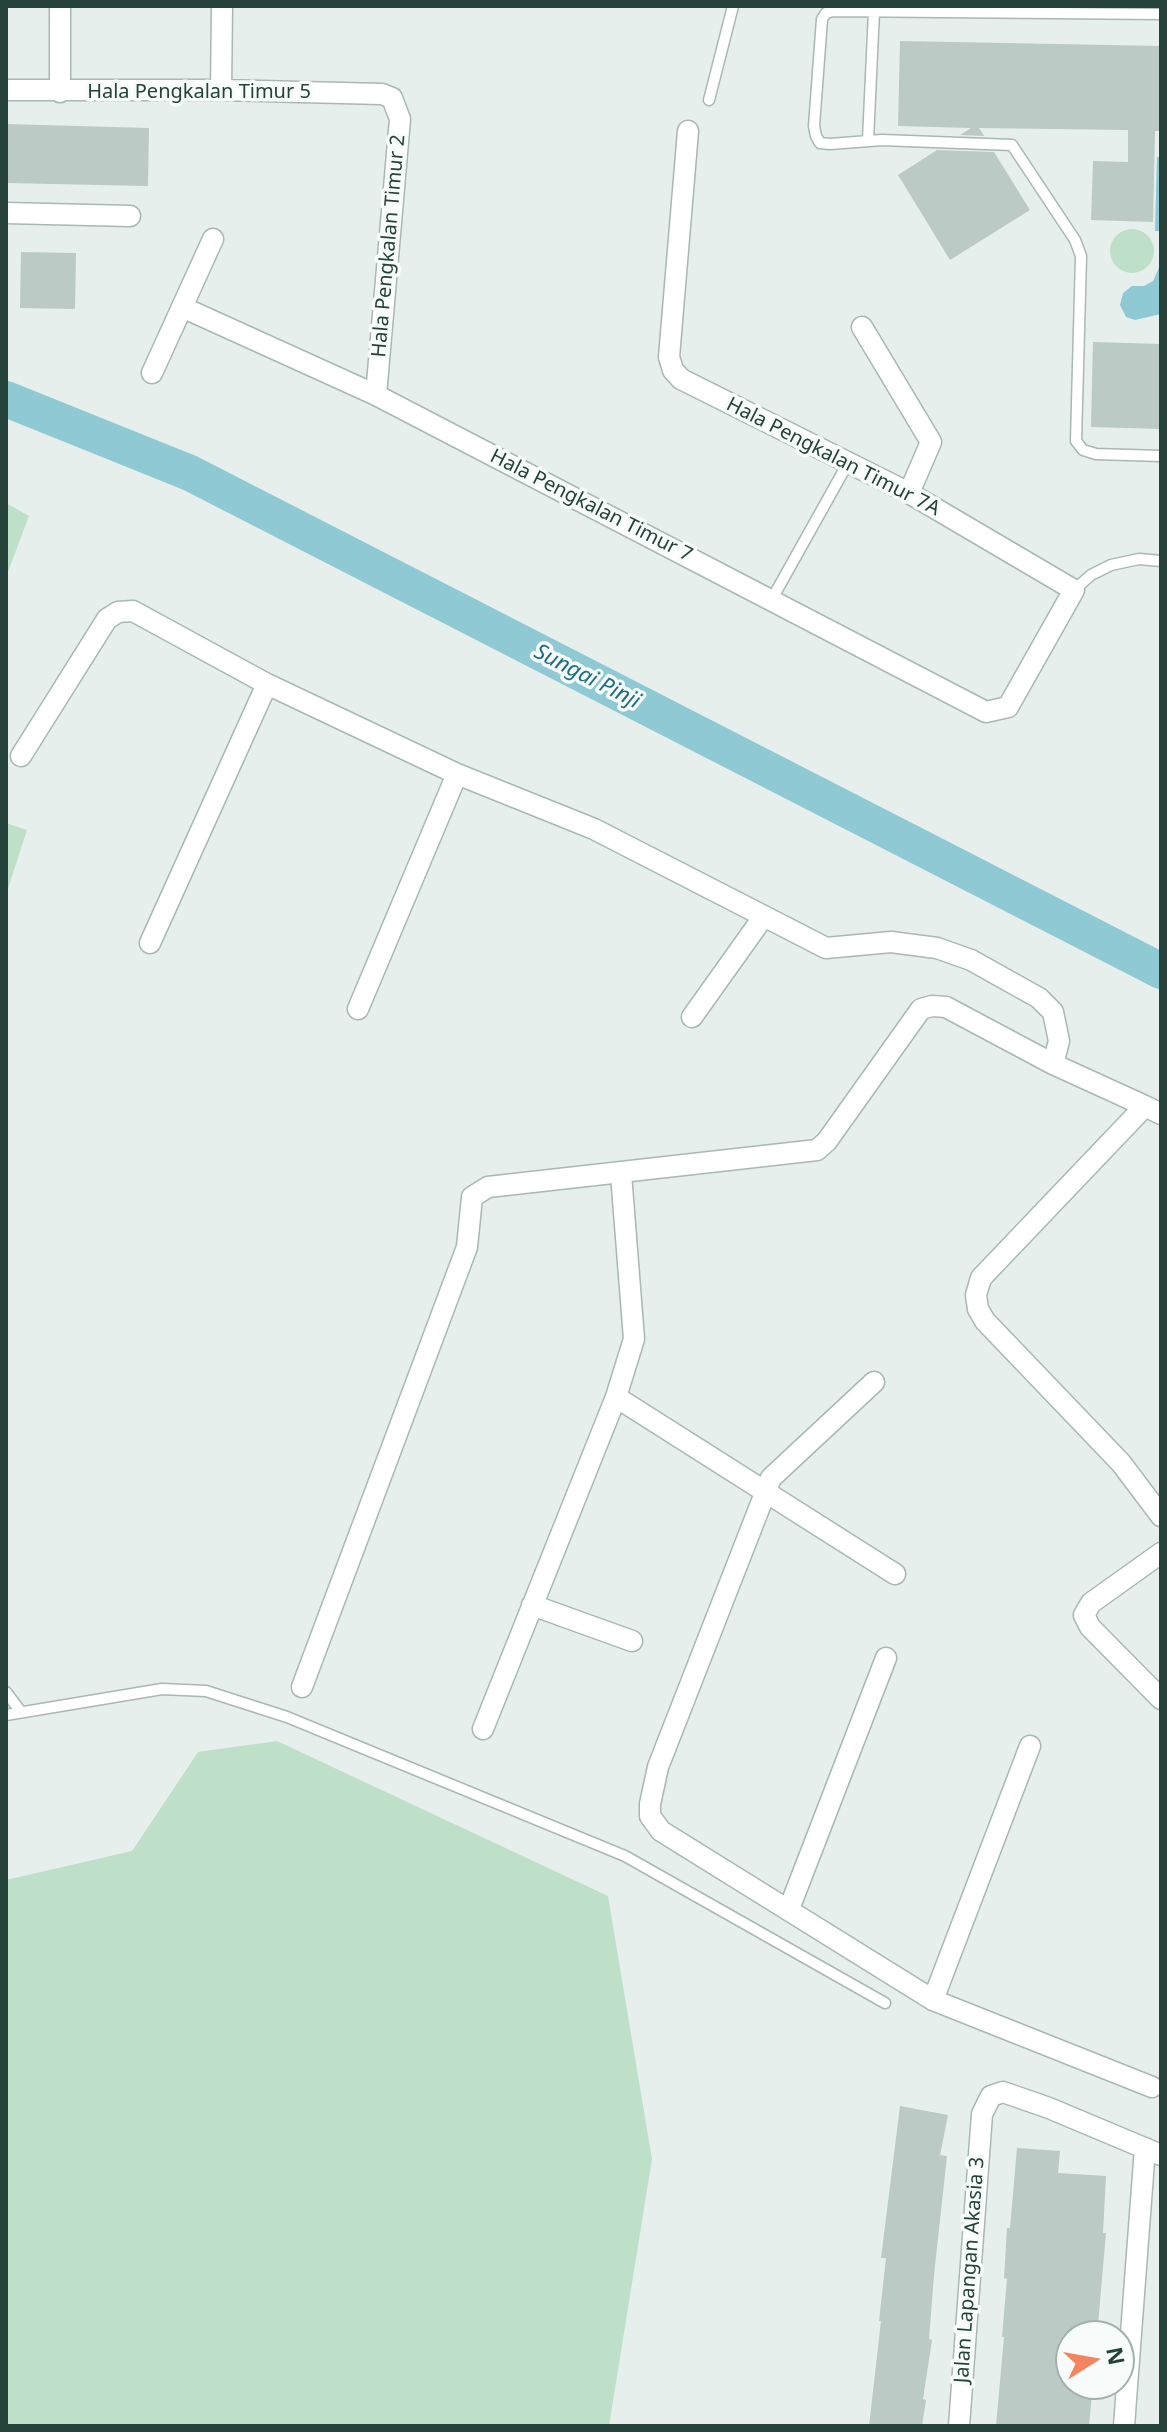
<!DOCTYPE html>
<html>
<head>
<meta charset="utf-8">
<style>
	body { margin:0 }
	#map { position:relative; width:1167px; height:2432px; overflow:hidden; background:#e6efeb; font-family:"Noto Sans",sans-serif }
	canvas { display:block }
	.frame { position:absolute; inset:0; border:8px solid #24423a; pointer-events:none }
	.north { position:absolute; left:1055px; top:2320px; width:80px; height:80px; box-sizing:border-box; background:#f7fbf9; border:2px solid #a3b1ad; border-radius:50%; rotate:79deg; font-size:22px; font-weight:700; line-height:32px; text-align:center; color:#24423a }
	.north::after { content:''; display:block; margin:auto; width:28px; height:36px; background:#f4845f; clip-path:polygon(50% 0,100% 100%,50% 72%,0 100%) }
</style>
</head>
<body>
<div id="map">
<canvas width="1167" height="2432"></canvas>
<div class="frame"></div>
<div class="north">N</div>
</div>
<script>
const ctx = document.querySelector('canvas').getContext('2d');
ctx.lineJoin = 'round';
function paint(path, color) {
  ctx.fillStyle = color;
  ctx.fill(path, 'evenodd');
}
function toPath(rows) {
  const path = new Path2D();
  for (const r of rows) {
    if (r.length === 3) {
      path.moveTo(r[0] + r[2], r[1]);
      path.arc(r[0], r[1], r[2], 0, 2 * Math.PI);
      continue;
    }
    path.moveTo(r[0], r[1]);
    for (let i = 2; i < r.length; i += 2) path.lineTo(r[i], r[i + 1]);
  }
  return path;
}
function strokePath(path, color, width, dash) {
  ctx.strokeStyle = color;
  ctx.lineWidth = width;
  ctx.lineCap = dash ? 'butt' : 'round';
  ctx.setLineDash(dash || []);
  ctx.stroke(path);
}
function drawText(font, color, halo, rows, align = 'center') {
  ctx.font = font + ' "Noto Sans",sans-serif';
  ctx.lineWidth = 7;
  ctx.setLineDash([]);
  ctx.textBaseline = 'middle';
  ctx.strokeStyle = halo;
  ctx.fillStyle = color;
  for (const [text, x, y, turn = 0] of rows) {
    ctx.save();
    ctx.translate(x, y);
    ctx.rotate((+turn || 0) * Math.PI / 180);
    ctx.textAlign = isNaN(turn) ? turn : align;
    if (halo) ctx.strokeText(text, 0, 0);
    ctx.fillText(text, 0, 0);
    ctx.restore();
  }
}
const green = toPath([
	[1132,251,22],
	[6,503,29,516,6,577],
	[6,823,27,830,6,895],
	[277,1741,608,1896,652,2159,609,2426,6,2426,6,1880,132,1851,198,1752]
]);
const water = toPath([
	[1157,157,1161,157,1161,231,1155,231],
	[1161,263,1161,314,1135,320,1126,317,1120,305,1123,293,1132,286,1144,286,1153,281]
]);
const river = toPath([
	[6,399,190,473,1161,971]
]);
const building = toPath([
	[900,41,1161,46,1161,131,1155,131,1153,222,1091,220,1093,161,1128,162,1128,130,979,128,984,136,960,135,971,128,898,126],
	[6,124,149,128,148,186,6,183],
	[937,150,994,152,1030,210,950,260,898,175],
	[21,252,76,253,75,309,20,308],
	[1093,342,1161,344,1161,429,1091,427],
	[900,2106,948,2115,940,2155,947,2156,934,2275,929,2339,932,2340,923,2399,926,2400,922,2426,869,2426,881,2321,879,2321,886,2258,881,2258],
	[1017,2148,1060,2151,1058,2173,1106,2176,1103,2233,1106,2233,1097,2336,1071,2336,1071,2384,1093,2384,1089,2426,996,2426,1004,2337,1002,2337,1007,2279,1004,2278,1007,2228,1010,2228]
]);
const lane = toPath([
	[1161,14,833,11,826,13,822,19,814,126,816,136,820,143,830,144,882,140,1012,145,1075,240,1081,256,1076,441,1083,450,1096,454,1161,456],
	[709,100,733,6],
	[868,140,874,11],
	[1074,590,1091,575,1111,565,1139,559,1161,561],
	[772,599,848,463],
	[6,1692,21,1712],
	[6,1715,162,1689,206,1691,287,1717,625,1856,885,2003]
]);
const street = toPath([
	[60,6,60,92],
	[6,90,221,90,382,94,392,98,400,119,376,395],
	[221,90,222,6],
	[6,213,130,216],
	[182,307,376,395,986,712,1008,707,1074,590,909,493,681,379,673,370,669,357,688,131],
	[862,327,931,442,909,493],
	[152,373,213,239],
	[21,756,107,619,118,612,133,611,267,684,457,774,594,829,826,948,891,942,937,948,971,960,1039,998,1053,1012,1059,1041,1053,1064],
	[150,943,267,684],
	[358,1009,457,774],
	[692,1017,764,916],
	[1161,1114,1145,1106,981,1278,976,1295,978,1309,985,1321,1121,1463,1161,1516],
	[874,1382,771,1478,658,1767,650,1804,650,1816,661,1831,933,2000,1152,2087],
	[616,1397,895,1574],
	[1161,1553,1091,1603,1084,1615,1090,1627,1161,1699],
	[532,1605,632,1641],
	[302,1687,467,1247,472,1197,488,1187,817,1150,827,1141,921,1009,932,1006,946,1007,1053,1064,1145,1106],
	[483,1729,616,1397,634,1339,621,1174],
	[789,1909,886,1658],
	[933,2000,1030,1746],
	[959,2426,982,2114,991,2096,1003,2092,1049,2108,1161,2155],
	[1124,2426,1145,2148]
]);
const streetNames = [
	["Hala Pengkalan Timur 5",199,92],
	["Hala Pengkalan Timur 2",389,246,-85],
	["Hala Pengkalan Timur 7A",833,457,27],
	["Hala Pengkalan Timur 7",591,506,27],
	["Jalan Lapangan Akasia 3",970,2270,-86]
];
const waterNames = [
	["Sungai Pinji",587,677,27]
];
paint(green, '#bfe0c8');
paint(water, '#8ec9d4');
strokePath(river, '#8ec9d4', 36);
paint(building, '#bbcac4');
strokePath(lane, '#a8b8b2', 13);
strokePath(street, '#a8b8b2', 23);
strokePath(lane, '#fff', 10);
strokePath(street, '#fff', 20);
drawText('20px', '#24423a', '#f7fbf9', streetNames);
drawText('italic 22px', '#1c6f80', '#f7fbf9', waterNames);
</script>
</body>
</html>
